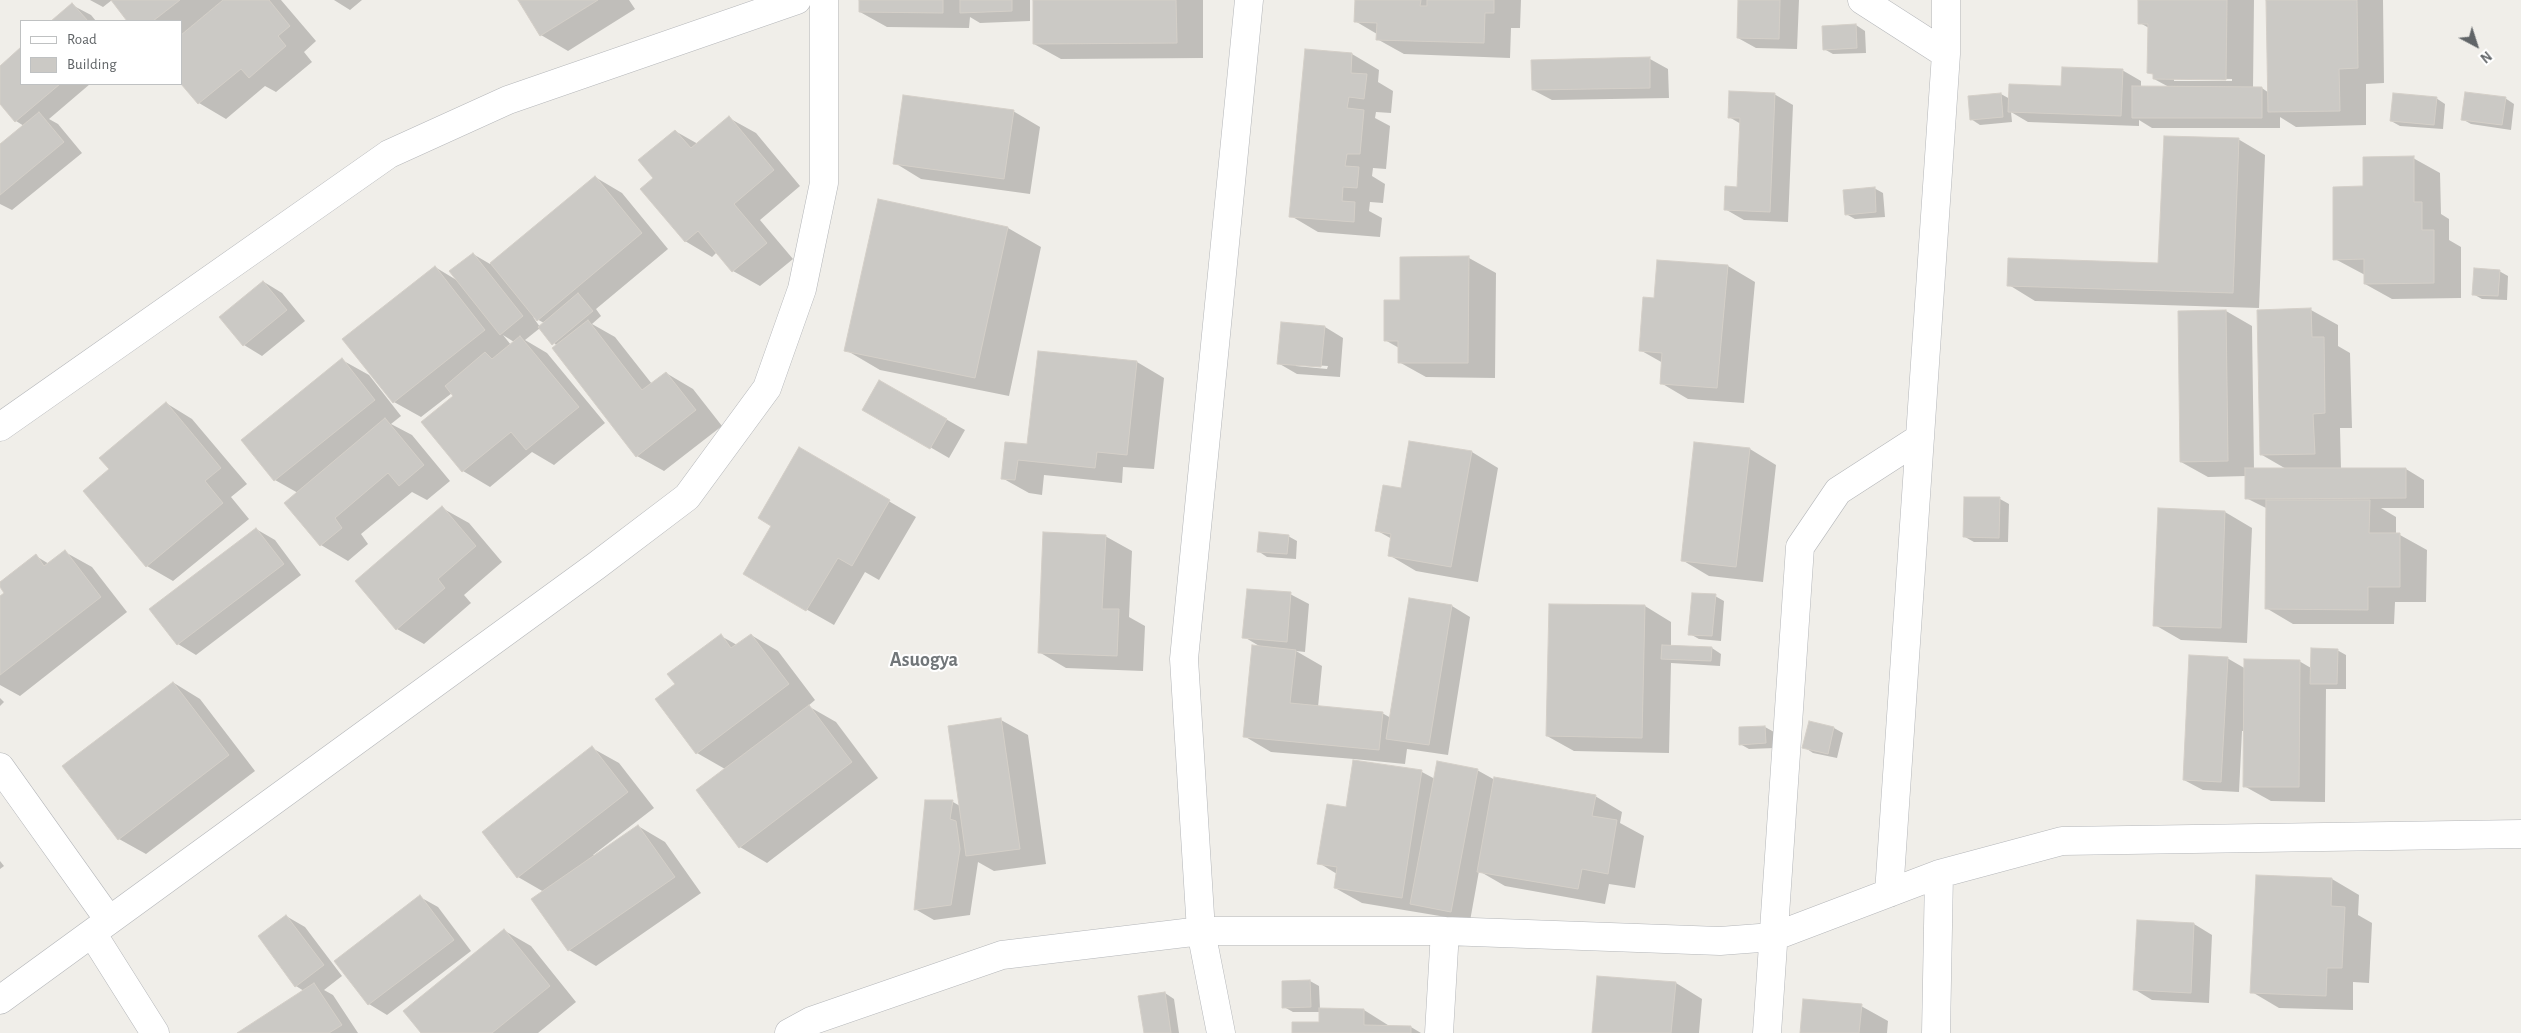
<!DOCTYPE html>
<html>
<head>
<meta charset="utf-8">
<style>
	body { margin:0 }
	#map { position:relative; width:2521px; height:1033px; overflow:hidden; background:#f0eee9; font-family:"Alegreya Sans",sans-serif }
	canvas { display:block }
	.legend { position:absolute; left:20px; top:20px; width:162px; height:65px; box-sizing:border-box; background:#fff; border:1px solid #bfc1c2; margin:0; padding:6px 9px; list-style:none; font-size:15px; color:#606467 }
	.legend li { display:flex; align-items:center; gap:10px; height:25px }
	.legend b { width:25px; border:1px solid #bfc1c2 }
	.north { position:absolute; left:2451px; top:20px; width:50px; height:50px; -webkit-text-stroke:4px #fff; paint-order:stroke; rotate:140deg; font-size:14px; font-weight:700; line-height:20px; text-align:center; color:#606467 }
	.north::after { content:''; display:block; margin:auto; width:18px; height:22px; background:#606467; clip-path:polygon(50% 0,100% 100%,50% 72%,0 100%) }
</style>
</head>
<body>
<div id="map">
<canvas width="2521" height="1033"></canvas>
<ul class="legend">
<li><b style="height:6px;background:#fff"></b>Road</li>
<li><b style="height:14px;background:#cbc9c5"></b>Building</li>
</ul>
<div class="north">N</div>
</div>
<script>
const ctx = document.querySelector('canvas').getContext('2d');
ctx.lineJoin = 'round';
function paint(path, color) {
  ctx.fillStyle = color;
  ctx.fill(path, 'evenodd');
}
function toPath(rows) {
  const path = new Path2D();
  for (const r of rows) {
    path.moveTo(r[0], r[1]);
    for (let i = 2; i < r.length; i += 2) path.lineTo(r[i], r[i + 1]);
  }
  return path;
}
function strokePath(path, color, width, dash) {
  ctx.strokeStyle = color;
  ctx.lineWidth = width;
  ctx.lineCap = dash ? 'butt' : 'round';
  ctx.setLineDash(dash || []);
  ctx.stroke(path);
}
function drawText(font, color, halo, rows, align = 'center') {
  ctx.font = font + ' "Alegreya Sans",sans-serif';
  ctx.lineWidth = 4;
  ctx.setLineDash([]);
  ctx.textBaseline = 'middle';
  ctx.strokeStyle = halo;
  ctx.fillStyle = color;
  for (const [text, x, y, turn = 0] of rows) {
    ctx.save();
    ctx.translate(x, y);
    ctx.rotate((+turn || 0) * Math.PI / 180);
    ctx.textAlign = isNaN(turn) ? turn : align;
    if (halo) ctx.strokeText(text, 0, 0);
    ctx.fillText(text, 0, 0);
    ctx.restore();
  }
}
const shadow = toPath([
	[90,0,112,0,103,7],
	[112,0,281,0,316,41,304,52,312,62,276,92,265,86,226,119,199,103,181,82,181,21,129,21],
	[334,0,362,0,350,10],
	[519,0,629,0,635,9,568,51,541,35],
	[860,0,1030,0,1030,21,980,23,970,17,969,28,887,27,860,12],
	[1034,0,1203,0,1203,58,1061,59,1034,44],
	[1356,0,1521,0,1520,28,1511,28,1510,58,1404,54,1377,39,1377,34,1355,21],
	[1739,0,1799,0,1797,49,1756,48,1738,38],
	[2140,0,2254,0,2253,88,2262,88,2269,93,2267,0,2383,0,2384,83,2366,84,2366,125,2296,127,2280,117,2280,128,2152,128,2139,120,2139,126,2028,122,2011,112,2012,122,1980,125,1971,119,2001,94,2010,99,2122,70,2141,81,2141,87,2169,87,2154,79,2154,75,2149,72,2149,28,2140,23],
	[2174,78,2232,79,2232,81,2174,81],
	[72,5,91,15,96,21,53,21],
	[1856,25,1865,31,1866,53,1833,54,1824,49,1823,27],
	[21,49,21,84,90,84,49,119,58,124,82,153,12,210,0,204,0,146,24,126,16,121,0,102,0,67],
	[1352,54,1379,70,1378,82,1393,91,1391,113,1376,112,1375,118,1390,126,1386,169,1373,168,1372,176,1385,184,1383,203,1370,202,1369,211,1382,218,1380,237,1318,232,1291,216],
	[1650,59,1668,69,1669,98,1552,100,1533,90],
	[1774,94,1793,105,1788,222,1744,220,1725,209,1738,188,1741,124,1729,117],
	[2436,98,2445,104,2443,129,2400,126,2391,121],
	[2505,98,2514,104,2511,130,2471,124,2462,119],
	[1013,111,1040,127,1030,194,921,179,895,163],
	[729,118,756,133,800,186,760,220,793,259,760,286,733,271,717,252,712,257,685,241,655,179,675,131,698,144],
	[2238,139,2265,155,2259,308,2035,301,2009,285,2160,264],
	[2413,158,2440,173,2441,214,2449,219,2449,240,2461,247,2461,298,2392,299,2365,284,2365,275,2335,259,2364,188],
	[595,177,622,193,668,249,596,309,601,316,592,324,615,337,652,384,666,373,693,389,722,426,664,471,637,456,557,346,540,328,525,340,547,353,605,423,554,465,532,452,490,487,463,471,423,423,455,396,452,393,421,417,394,402,435,267,458,281,473,254,490,264],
	[533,317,544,323,540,327],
	[503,335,514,342,511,345],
	[1874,188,1883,193,1885,217,1855,219,1846,214],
	[1008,228,1041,247,1009,396,880,370,846,350],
	[1469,258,1496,273,1495,378,1426,377,1399,362,1399,348,1385,340,1401,301],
	[1728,266,1755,282,1744,403,1688,399,1661,383,1663,363,1640,350,1655,299],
	[2499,271,2508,276,2507,300,2482,299,2473,294],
	[264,282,282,293,305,321,262,356,244,345],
	[2311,310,2338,325,2338,346,2350,353,2352,428,2340,428,2341,469,2406,469,2424,480,2424,508,2381,508,2396,517,2396,535,2400,535,2427,550,2426,602,2395,602,2394,624,2293,624,2266,608,2268,509,2246,498,2246,476,2208,477,2181,462,2226,311,2252,326,2254,470,2288,470,2262,455],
	[1325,327,1343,338,1340,377,1297,374,1278,363],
	[1296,364,1328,366,1327,369,1296,366],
	[342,360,369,375,401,416,391,424,412,435,450,481,427,500,412,492,361,534,368,544,348,561,321,545,286,503,298,493,275,480,243,440],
	[1137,362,1164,378,1154,469,1123,467,1122,483,1044,475,1042,495,1029,493,1002,478,1028,445],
	[879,381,965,430,949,458,864,409],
	[166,403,192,419,247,484,231,497,249,519,173,581,147,566,110,470],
	[799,449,916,517,879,580,865,572,834,625,744,574,773,525],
	[1750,449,1776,465,1763,582,1709,576,1682,560],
	[1472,452,1498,468,1478,582,1416,571,1389,555,1392,539,1376,530,1402,490],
	[2000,499,2009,504,2008,542,1974,542,1965,537],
	[442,508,469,523,502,562,464,595,471,603,424,644,397,629],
	[2225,512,2252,528,2247,643,2181,640,2155,625],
	[256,529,275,540,301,575,196,655,178,644],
	[1105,536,1132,551,1129,617,1145,626,1143,671,1066,668,1039,652],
	[1288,536,1297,541,1296,559,1267,557,1258,551],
	[65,552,92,567,127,612,20,696,0,685,0,598,6,593,0,584,36,556,49,564],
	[1290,594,1309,604,1305,652,1296,651,1322,666,1318,707,1382,713,1391,718,1452,606,1470,617,1448,755,1407,749,1405,764,1354,759,1271,752,1244,736,1261,647,1244,637],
	[1715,596,1724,601,1721,641,1699,639,1690,634],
	[1645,606,1671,622,1671,646,1712,648,1721,654,1720,666,1671,663,1669,753,1574,751,1547,736],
	[751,635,778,651,815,700,808,706,836,722,878,778,767,863,740,847,725,769,697,753,677,685,721,636,737,645],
	[2337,650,2346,655,2346,689,2326,689,2325,802,2271,801,2244,786,2245,731,2242,731,2239,792,2203,790,2184,780,2227,658,2246,669,2299,661,2311,668],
	[174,683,200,699,255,771,146,854,119,839],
	[0,698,4,702,0,706],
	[1001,720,1028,735,1046,864,994,871,978,862,970,915,934,920,915,909,953,802,960,806,949,727],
	[1765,727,1774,732,1775,748,1749,749,1740,744,1740,728],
	[1834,728,1843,733,1837,758,1813,753,1804,747],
	[592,748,619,763,654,808,593,855,595,856,638,826,665,842,701,893,596,966,569,950,544,892,518,877],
	[1477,770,1495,780,1595,796,1622,812,1620,823,1644,836,1635,888,1609,884,1605,904,1505,886,1479,871,1470,921,1362,903,1335,888,1337,874,1319,863,1347,808,1422,772,1435,779],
	[0,861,4,866,0,869],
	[2332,879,2359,895,2358,915,2372,923,2369,983,2353,982,2353,1010,2279,1008,2252,992],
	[420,897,438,907,471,951,387,1015,369,1004],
	[286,916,305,927,342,976,324,990,333,995,358,1033,239,1033,304,991,296,986],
	[2138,922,2194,924,2212,935,2209,1003,2152,1000,2134,989],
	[505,931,531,946,576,1002,538,1033,423,1033],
	[1310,981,1319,986,1320,1009,1364,1010,1391,1027,1411,1027,1421,1033,1293,1033,1320,1023,1320,1012,1293,1012,1284,1007,1283,982],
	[1676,983,1702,999,1699,1033,1593,1033],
	[1165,993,1174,999,1179,1033,1146,1033],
	[1861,1006,1888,1021,1887,1033,1801,1033]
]);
const building = toPath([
	[111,0,180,0,153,21,127,21,111,0],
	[223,0,269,0,290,26,278,36,286,46,249,78,241,69,198,104,181,84,181,35,223,0],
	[518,0,598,0,540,36,518,0],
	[859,0,943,0,943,13,859,12,859,0],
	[960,0,1012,0,1012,11,960,13,960,0],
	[1033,0,1176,0,1177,43,1033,44,1033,0],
	[1355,0,1421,0,1420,6,1427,6,1427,0,1494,0,1494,13,1485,13,1484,43,1376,40,1377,23,1354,22,1355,0],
	[1738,0,1780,0,1779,39,1737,38,1738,0],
	[2138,0,2227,0,2226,80,2153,79,2153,74,2147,73,2148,24,2138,24,2138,0],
	[2266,0,2357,0,2358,68,2339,69,2340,111,2268,112,2266,0],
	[72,3,88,21,51,21,72,3],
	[1856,24,1857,48,1823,50,1822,26,1856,24],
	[21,47,21,84,60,84,15,122,0,104,0,66,21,47],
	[1305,49,1352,53,1351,73,1367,74,1364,99,1349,97,1347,108,1364,110,1360,154,1347,154,1345,166,1359,167,1357,188,1343,187,1342,201,1355,202,1354,222,1289,217,1305,49],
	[1650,57,1650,88,1532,90,1531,60,1650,57],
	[2062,67,2123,69,2121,116,2008,112,2009,84,2061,86,2062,67],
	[2132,86,2262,87,2262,118,2132,118,2132,86],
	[1729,91,1775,93,1770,212,1724,210,1725,186,1737,187,1740,118,1728,118,1729,91],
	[2465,92,2506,97,2502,125,2461,120,2465,92],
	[2001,93,2003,117,1970,120,1968,96,2001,93],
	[2393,93,2437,97,2434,125,2390,121,2393,93],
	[903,95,1014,110,1004,179,893,164,903,95],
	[39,112,64,142,0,195,0,144,39,112],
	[729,116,774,170,734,204,767,243,732,272,698,231,685,242,640,189,653,178,638,160,675,130,691,148,729,116],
	[2164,136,2239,138,2233,293,2007,286,2008,258,2158,263,2164,136],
	[2414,156,2414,202,2422,202,2422,230,2434,230,2434,283,2364,284,2364,259,2333,260,2333,187,2363,186,2363,157,2414,156],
	[595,176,642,233,537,321,490,263,595,176],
	[1875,187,1876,212,1845,215,1843,190,1875,187],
	[878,199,1008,227,975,378,844,351,878,199],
	[473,253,523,316,500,335,449,271,473,253],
	[1469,256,1468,363,1398,363,1398,341,1384,341,1384,300,1400,300,1400,257,1469,256],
	[1657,260,1728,265,1717,388,1660,384,1662,353,1639,351,1643,297,1654,298,1657,260],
	[435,266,485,330,393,403,342,339,435,266],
	[2474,268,2500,270,2498,296,2472,295,2474,268],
	[263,281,287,310,243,346,219,317,263,281],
	[578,293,593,311,552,345,538,327,578,293],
	[2311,308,2312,337,2324,337,2325,413,2313,414,2315,454,2260,455,2257,310,2311,308],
	[2226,310,2228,461,2180,462,2178,311,2226,310],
	[588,320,642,390,666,372,696,410,636,457,552,348,588,320],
	[1281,322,1325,326,1321,367,1277,364,1281,322],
	[520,336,579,407,526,450,511,432,462,472,421,422,453,396,445,386,485,352,492,359,520,336],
	[1038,351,1137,361,1127,455,1097,452,1095,468,1018,460,1015,480,1001,479,1005,442,1027,444,1038,351],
	[342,358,375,400,274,481,241,440,342,358],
	[879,380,947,419,930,449,862,410,879,380],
	[166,402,221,468,205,481,223,503,146,567,83,491,109,469,99,458,166,402],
	[385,418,424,465,399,486,388,473,335,518,342,528,320,546,284,503,385,418],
	[1409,441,1472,451,1451,567,1388,556,1391,534,1375,531,1383,485,1401,488,1409,441],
	[1694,442,1750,448,1736,567,1681,561,1694,442],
	[799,447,890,500,852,566,838,558,806,611,743,574,771,526,758,518,799,447],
	[2245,468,2406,468,2406,498,2245,499,2245,468],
	[1964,497,2000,497,1999,538,1963,537,1964,497],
	[2266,500,2370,500,2369,533,2400,533,2400,587,2368,587,2368,610,2265,609,2266,500],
	[442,506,476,546,438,579,445,588,396,630,355,581,442,506],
	[2158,508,2225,511,2221,628,2153,626,2158,508],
	[256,528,284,564,177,645,149,609,256,528],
	[1043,532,1106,535,1102,609,1119,609,1117,656,1038,653,1043,532],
	[1259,532,1289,535,1287,554,1257,552,1259,532],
	[65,550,101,597,0,675,0,596,4,593,0,587,0,582,36,554,44,566,65,550],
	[1247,589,1291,592,1287,642,1242,638,1247,589],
	[1692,593,1716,594,1712,636,1688,635,1692,593],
	[1409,598,1452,605,1429,745,1386,739,1409,598],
	[1549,604,1645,605,1642,738,1546,736,1549,604],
	[721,634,731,648,751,634,789,684,696,754,655,699,675,684,667,674,721,634],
	[1252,645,1296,650,1290,703,1383,712,1379,750,1243,737,1252,645],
	[1662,645,1712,647,1711,661,1661,659,1662,645],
	[2311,648,2338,649,2337,684,2310,684,2311,648],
	[2189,655,2228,657,2221,782,2183,780,2189,655],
	[2244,659,2300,660,2299,787,2243,787,2244,659],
	[173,682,229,755,118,840,62,766,173,682],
	[809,705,852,762,739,848,696,790,809,705],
	[1001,718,1020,849,966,856,948,726,1001,718],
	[1809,721,1834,727,1828,754,1802,748,1809,721],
	[1765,726,1766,743,1739,745,1739,727,1765,726],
	[592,746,628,792,517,878,482,832,592,746],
	[1353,760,1422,770,1402,898,1334,888,1337,867,1317,864,1327,804,1346,807,1353,760],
	[1437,761,1478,769,1451,912,1410,904,1437,761],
	[1494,777,1596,795,1592,816,1617,820,1608,874,1582,869,1578,889,1477,872,1494,777],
	[925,800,953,800,950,819,956,821,960,849,951,905,914,910,925,800],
	[638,825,675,877,568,951,531,899,638,825],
	[2256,875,2332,878,2331,906,2345,907,2342,968,2327,968,2326,996,2250,993,2256,875],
	[420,895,454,940,368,1005,334,961,420,895],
	[286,915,324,965,295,987,258,936,286,915],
	[2137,920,2194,923,2191,993,2133,990,2137,920],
	[504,929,550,986,492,1033,421,1033,403,1011,504,929],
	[1597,976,1676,982,1671,1033,1592,1033,1597,976],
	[1310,980,1311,1007,1282,1008,1282,981,1310,980],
	[314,983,342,1025,329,1033,237,1033,314,983],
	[1165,992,1171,1033,1144,1033,1138,996,1165,992],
	[1803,999,1862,1004,1859,1033,1800,1033,1803,999],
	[1319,1008,1364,1009,1364,1025,1411,1026,1411,1033,1292,1033,1292,1022,1319,1022,1319,1008]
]);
const street = toPath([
	[1862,0,1946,54],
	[0,427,389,154,508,100,797,0],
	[0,767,109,920],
	[1889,893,1946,54,1946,0],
	[92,933,155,1033],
	[0,1000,596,566,687,497,767,388,802,289,824,183,824,0],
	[789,1033,811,1021,1002,955,1201,931,1445,931,1720,941,1773,937,1939,874,2062,841,2521,834],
	[1221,1033,1201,931,1184,659,1249,0],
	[1439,1033,1445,931],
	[1767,1033,1800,547,1838,491,1920,438],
	[1936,1033,1939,874]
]);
const districtNames = [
	["Asuogya",924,660]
];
paint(shadow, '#0003');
paint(building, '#cbc9c5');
strokePath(building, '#d4cfc8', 1);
strokePath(street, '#b4b6b9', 29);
strokePath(street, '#fff', 28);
drawText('bold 20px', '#717679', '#fff', districtNames);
</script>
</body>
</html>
